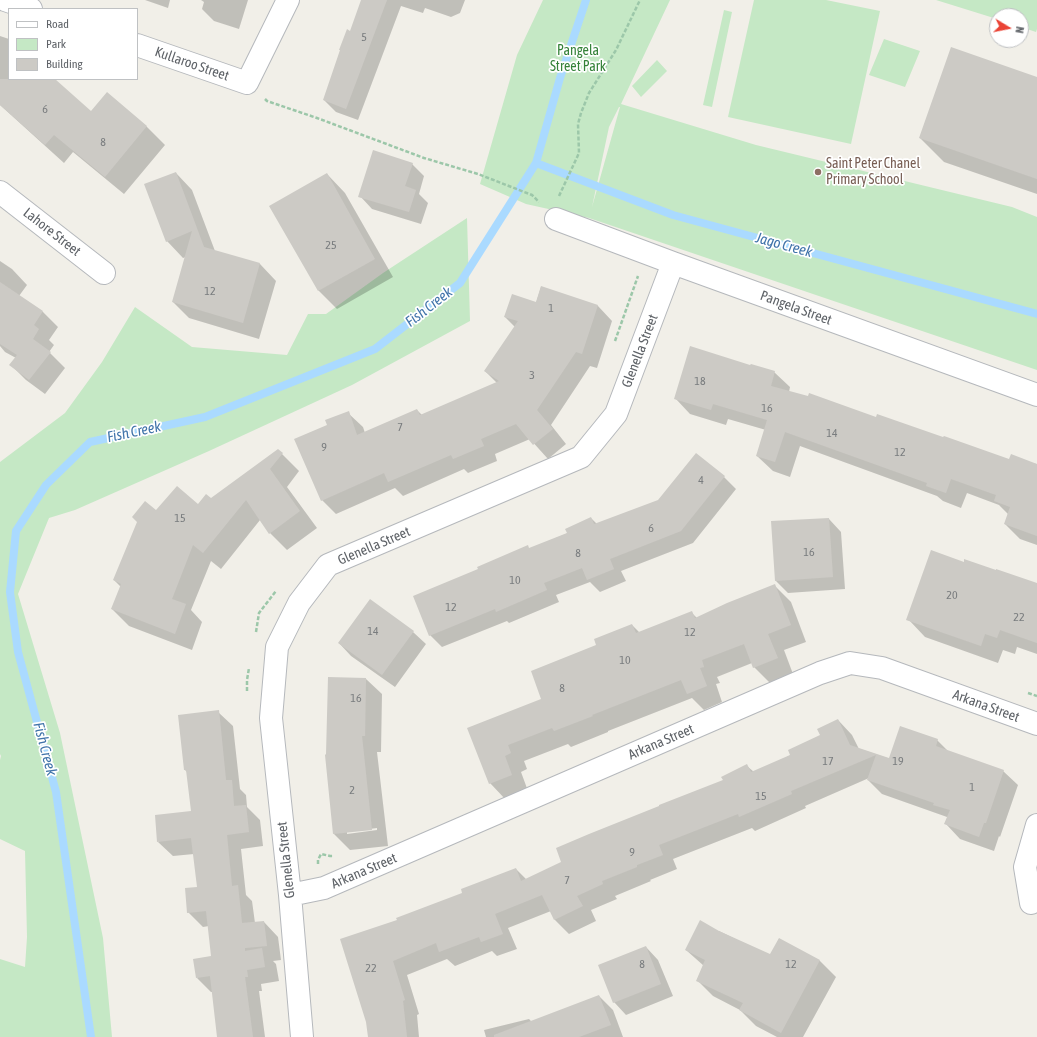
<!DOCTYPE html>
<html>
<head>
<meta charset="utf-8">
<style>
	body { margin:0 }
	#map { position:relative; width:1037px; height:1037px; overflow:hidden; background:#f1efe8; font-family:"Asap Condensed",sans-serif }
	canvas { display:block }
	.legend { position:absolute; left:8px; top:8px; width:130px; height:72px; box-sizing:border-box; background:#fff; border:1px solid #bfc1c3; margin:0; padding:5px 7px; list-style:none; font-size:12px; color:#5f6368 }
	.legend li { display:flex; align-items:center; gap:8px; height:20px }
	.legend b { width:20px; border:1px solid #bfc1c3 }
	.north { position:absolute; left:989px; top:8px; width:40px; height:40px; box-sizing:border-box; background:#fff; border:1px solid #bfc1c3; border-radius:50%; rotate:100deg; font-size:11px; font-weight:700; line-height:16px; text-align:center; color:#5f6368 }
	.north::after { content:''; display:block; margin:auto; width:14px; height:18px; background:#ea4335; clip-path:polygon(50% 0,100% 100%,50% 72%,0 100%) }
</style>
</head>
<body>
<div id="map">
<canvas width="1037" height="1037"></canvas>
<ul class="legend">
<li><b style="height:5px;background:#fff"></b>Road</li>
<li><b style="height:11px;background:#c5e8c5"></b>Park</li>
<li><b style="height:11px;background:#cccac5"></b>Building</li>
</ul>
<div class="north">N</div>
</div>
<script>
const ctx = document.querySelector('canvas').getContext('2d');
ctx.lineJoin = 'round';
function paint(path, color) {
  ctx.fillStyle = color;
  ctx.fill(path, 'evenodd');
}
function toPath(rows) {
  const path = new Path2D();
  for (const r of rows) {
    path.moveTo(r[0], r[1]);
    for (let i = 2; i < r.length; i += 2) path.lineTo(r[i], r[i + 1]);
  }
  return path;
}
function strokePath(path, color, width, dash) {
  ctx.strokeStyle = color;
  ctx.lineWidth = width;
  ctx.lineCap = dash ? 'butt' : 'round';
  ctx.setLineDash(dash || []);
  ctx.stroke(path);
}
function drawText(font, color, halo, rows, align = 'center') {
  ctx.font = font + ' "Asap Condensed",sans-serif';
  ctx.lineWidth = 3.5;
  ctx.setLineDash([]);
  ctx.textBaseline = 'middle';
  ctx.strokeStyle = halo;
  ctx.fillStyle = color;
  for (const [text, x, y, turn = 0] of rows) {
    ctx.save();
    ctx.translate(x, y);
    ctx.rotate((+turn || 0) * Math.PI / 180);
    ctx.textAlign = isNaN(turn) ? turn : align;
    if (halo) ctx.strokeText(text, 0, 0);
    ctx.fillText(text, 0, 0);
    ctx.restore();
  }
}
const green = toPath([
	[543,0,670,0,621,104,756,145,1012,207,1037,217,1037,370,589,218,526,204,480,184,517,55],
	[619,107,620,107,592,207,609,127],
	[754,0,826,0,880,11,851,144,728,117],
	[936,0,1037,0,1037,29,1036,32,1021,27,1021,16,997,16,997,19],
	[724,10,732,12,712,107,703,105],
	[884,39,920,51,905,87,869,75],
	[657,60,667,71,641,97,632,86],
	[467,218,470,321,352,385,209,451,75,510,49,518,18,594,60,733,103,938,112,1037,0,1037,0,959,25,967,27,937,25,851,0,839,0,760,1,756,0,754,0,462,65,413,102,362,135,307,192,347,287,355,308,314,326,314,383,273]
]);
const shadow = toPath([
	[145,0,170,0,168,8],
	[201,0,248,0,239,29,214,21,202,9,204,2],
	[367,0,465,0,460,13,451,17,425,8,423,13,401,6,358,120,336,112,324,100,351,32],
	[0,36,9,39,9,79,54,79,91,113,146,126,165,145,124,194,73,152,64,163,0,105],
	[1037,78,1037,194,944,162,920,138],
	[412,164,424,176,419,194,428,203,421,224,372,209,360,196],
	[176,173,192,190,215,251,260,264,276,281,259,339,189,318,173,302,186,257,183,258,167,241],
	[327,174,345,193,393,277,337,309,319,291,271,206],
	[0,261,12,269,27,285,19,296,43,312,58,327,49,340,54,345,49,352,65,368,45,394,26,380,11,365,16,358,5,352,0,346],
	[541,287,598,306,612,321,597,368,590,366,551,425,566,444,548,459,530,439,495,454,497,461,468,473,464,469,403,496,395,488,336,514,322,500,328,426,348,413,363,427,365,433,417,410,422,415,497,383,485,371,515,327,505,317,536,303],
	[751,366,774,372,790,387,789,392,877,418,1009,460,1037,464,1037,545,1020,539,1005,524,1008,514,999,505,967,493,961,508,943,501,937,496,800,446,790,477,773,471,757,456,766,430,728,419,726,425,690,414,675,398],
	[278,450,299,471,287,487,317,528,287,550,270,533,260,520,221,569,211,561,191,610,202,622,192,650,129,626,112,609,121,587,114,580,156,511,198,506,211,499],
	[724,477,736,489,693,543,621,571,626,581,600,592,590,582,556,595,559,602,509,623,507,621,442,647,430,635,530,549,568,533,591,518,597,524],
	[829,519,841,532,845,589,788,593,776,581,773,522],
	[964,563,1037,584,1037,654,1017,647,1015,654,1003,650,998,663,925,637,908,619],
	[775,586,791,602,806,642,784,650,793,674,770,683,754,667,752,663,717,677,720,683,716,684,722,702,704,710,692,698,608,731,608,732,571,747,568,744,524,761,527,769,521,772,528,791,506,800,490,783,469,728,542,700,598,646,632,625,640,633,692,613,697,618],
	[413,632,426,644,395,687,351,656,339,643],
	[366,679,382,694,381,752,377,752,388,846,350,850,334,834,326,755],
	[377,828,377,830,347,834,347,832],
	[218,712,233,726,240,789,246,795,247,807,260,820,263,846,241,849,246,895,252,901,255,923,264,922,278,937,281,960,273,961,276,964,279,981,261,984,262,991,259,991,265,1037,218,1037,213,992,211,992,197,978,212,957,209,926,203,927,188,912,198,888,194,854,173,856,158,842,192,812,188,773,185,770],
	[838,720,852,735,859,749,890,759,937,740,948,751,1003,771,1018,785,1000,837,999,836,994,851,960,839,946,824,948,818,947,817,882,794,868,780,869,778,805,806,806,808,755,831,752,828,673,859,677,869,650,880,651,881,615,896,617,899,591,910,596,921,569,934,555,920,551,911,508,928,517,949,497,956,492,951,455,966,447,959,407,975,419,1014,417,1015,419,1037,369,1037,398,921,464,894,516,869,527,880,724,780,747,766,754,772,791,755,822,736],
	[719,931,770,956,779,939,820,961,836,977,803,1037,777,1037,756,1026,740,1010,713,996,697,980,704,966,686,950],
	[646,947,658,960,673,996,626,1015,614,1002],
	[599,996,613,1010,623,1037,486,1037,484,1030,529,1019,532,1022]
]);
const stream = toPath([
	[536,163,673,215,1037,314],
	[91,1037,56,792,18,652,10,592,16,531,46,485,90,442,205,417,375,349,460,283,536,163,560,78,586,0]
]);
const building = toPath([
	[361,0,387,0,346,109,323,100,340,50,339,50,347,29,350,31],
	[951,47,1037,77,1037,179,919,138],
	[0,79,55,79,91,111,107,92,147,126,105,177,54,135,45,145,0,105],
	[373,150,413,163,405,186,416,190,409,212,358,197],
	[176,172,204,247,260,263,243,323,172,302,192,231,166,242,144,184],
	[327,173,375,259,318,291,269,206],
	[0,282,43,311,34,325,39,329,33,339,51,352,29,380,9,365,17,355,0,344],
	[541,286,598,305,582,354,576,352,537,410,553,429,533,445,516,424,481,439,484,446,453,459,451,455,388,482,384,473,321,501,294,439,327,425,325,420,349,411,357,435,417,409,420,415,499,381,484,371,518,321,504,317,512,294,536,302],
	[690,346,750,365,751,364,775,371,771,386,808,396,809,393,876,417,877,414,943,437,944,436,1009,459,1011,454,1037,464,1037,536,1004,524,1010,507,994,501,996,495,951,479,946,493,926,486,927,483,785,432,775,462,756,456,767,420,713,404,711,410,674,399],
	[278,449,283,453,270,469,300,511,269,534,246,500,203,553,193,545,172,599,186,604,175,634,111,609,121,584,113,580,137,522,132,517,145,501,156,510,177,486,198,504,206,494,211,498],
	[696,453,725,476,681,531,610,559,614,569,587,580,582,568,544,583,547,590,496,612,495,609,429,636,413,596,478,569,477,567,528,545,529,548,567,533,565,529,591,517,594,524,658,500],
	[829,518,833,577,775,581,771,521],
	[931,550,964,562,964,559,996,570,996,569,1037,583,1037,643,1000,630,997,638,985,634,981,646,906,620],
	[775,584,791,625,768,634,778,658,753,668,744,644,702,660,704,667,700,668,707,686,687,694,681,680,592,715,593,716,554,731,552,728,508,745,511,753,505,756,512,775,489,784,467,728,541,699,531,671,596,645,594,639,632,624,636,633,692,611,695,618,727,603],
	[370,599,414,631,382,675,338,643],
	[328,677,366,678,365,736,362,736,372,830,333,834,325,755,326,754],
	[219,710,226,780,232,780,234,806,246,805,249,832,227,835,232,886,238,885,242,923,264,921,267,946,245,948,245,951,262,948,265,967,247,970,248,977,245,977,253,1037,217,1037,210,976,196,978,193,959,211,956,206,911,187,913,185,888,197,887,191,838,157,842,155,815,191,811,186,770,184,770,178,715],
	[838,719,850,745,889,758,900,726,938,739,936,746,1004,770,986,823,984,823,979,837,944,824,950,810,933,805,934,803,867,780,876,755,791,791,792,794,739,817,738,814,659,845,663,855,637,865,637,867,602,881,603,884,577,896,583,906,554,920,542,895,495,914,503,934,481,942,479,937,439,952,436,943,393,961,405,1000,403,1001,407,1037,368,1037,366,1022,340,939,397,920,396,918,462,893,461,889,516,868,521,881,561,862,556,848,589,834,659,806,659,805,723,780,721,777,747,764,751,772,790,755,788,750,820,735,817,729],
	[700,920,719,931,770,954,779,938,820,960,781,1033,739,1010,743,1003,696,981,705,960,685,950],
	[646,946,661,984,613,1003,598,965],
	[599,995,611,1025,579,1037,494,1037,494,1035]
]);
const path = toPath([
	[265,99,267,101,317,118,424,158,478,174,532,195,539,202],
	[559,196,579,153,578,124,581,113,589,93,616,50,640,0],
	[615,341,638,276],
	[256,632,259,613,276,591],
	[247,691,247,680,249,668],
	[1028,693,1037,696],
	[318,864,318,860,321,854,330,856,333,856]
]);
const street = toPath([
	[5,0,31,9],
	[137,45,247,83,288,0],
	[0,192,104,273],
	[556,219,673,263,1037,395],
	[290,895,324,888,820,673,850,663,882,668,1037,724],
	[1031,903,1025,867,1037,825],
	[302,1037,290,895,271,718,277,647,299,603,328,565,581,457,616,414,673,263]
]);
const markers = [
	[818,172,4,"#8d6e63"]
];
const numberNames = [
	["5",364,37],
	["6",45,109],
	["8",103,142],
	["25",331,245],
	["12",210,291],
	["1",551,308],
	["3",532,375],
	["18",700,381],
	["16",767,408],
	["7",400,427],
	["14",832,433],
	["9",324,447],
	["12",900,452],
	["4",701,480],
	["15",180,518],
	["6",651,528],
	["16",809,552],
	["8",578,553],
	["10",515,580],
	["20",952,595],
	["12",451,607],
	["22",1019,617],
	["14",373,631],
	["12",690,632],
	["10",625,660],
	["8",562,688],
	["16",356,698],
	["17",828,761],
	["19",898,761],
	["1",972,787],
	["2",352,790],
	["15",761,796],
	["9",632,852],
	["7",567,880],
	["8",642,964],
	["12",791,964],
	["22",371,968]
];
const parkNames = [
	["Pangela",578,51],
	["Street Park",578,67]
];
const streetNames = [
	["Kullaroo Street",192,64,19],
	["Lahore Street",52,232,38],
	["Pangela Street",796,308,20],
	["Glenella Street",640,351,-69],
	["Glenella Street",374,546,-23],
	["Arkana Street",986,706,20],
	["Arkana Street",661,742,-23],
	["Glenella Street",286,860,-96],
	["Arkana Street",364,871,-23]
];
const educationNames = [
	["Saint Peter Chanel",826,164],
	["Primary School",826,180]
];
const waterNames = [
	["Jago Creek",784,245,15],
	["Fish Creek",429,307,-38],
	["Fish Creek",134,432,-12],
	["Fish Creek",45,749,75]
];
paint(green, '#c5e8c5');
paint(shadow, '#0003');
strokePath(stream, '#aadaff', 8);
paint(building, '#cccac5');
strokePath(street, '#b5b8bc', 24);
strokePath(path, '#9cc7a9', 2.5, [4, 2]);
strokePath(street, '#fff', 22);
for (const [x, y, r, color] of markers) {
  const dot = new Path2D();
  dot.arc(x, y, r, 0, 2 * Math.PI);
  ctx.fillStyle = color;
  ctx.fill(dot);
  strokePath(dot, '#fff', 1.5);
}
drawText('12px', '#7a7d7f', null, numberNames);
drawText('14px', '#348238', '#fff', parkNames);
drawText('14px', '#5f6368', '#fff', streetNames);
drawText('14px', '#785e54', '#fff', educationNames, 'left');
drawText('italic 15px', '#4174aa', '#fff', waterNames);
</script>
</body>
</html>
